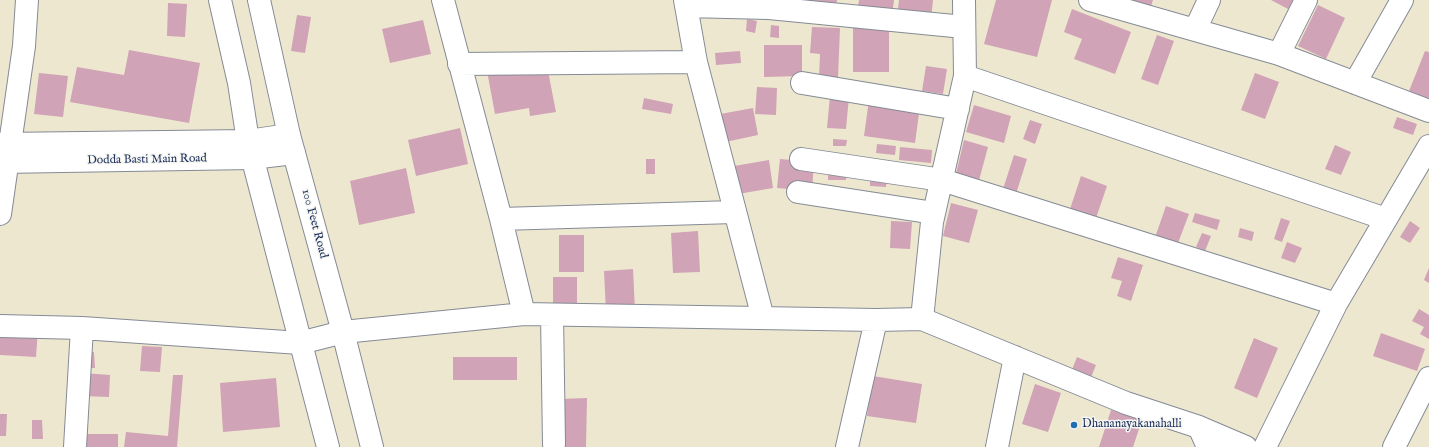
<!DOCTYPE html>
<html>
<head>
<meta charset="utf-8">
<style>
	body { margin:0 }
	canvas { display:block; background:#ede7cf }
</style>
</head>
<body>
<canvas width="1429" height="447"></canvas>
<script>
const ctx = document.querySelector('canvas').getContext('2d');
ctx.lineJoin = 'round';
function paint(path, color) {
  ctx.fillStyle = color;
  ctx.fill(path, 'evenodd');
}
function toPath(rows) {
  const path = new Path2D();
  for (const r of rows) {
    path.moveTo(r[0], r[1]);
    for (let i = 2; i < r.length; i += 2) path.lineTo(r[i], r[i + 1]);
  }
  return path;
}
function strokePath(path, color, width, dash) {
  ctx.strokeStyle = color;
  ctx.lineWidth = width;
  ctx.lineCap = dash ? 'butt' : 'round';
  ctx.setLineDash(dash || []);
  ctx.stroke(path);
}
function drawText(font, color, halo, rows, align = 'center') {
  ctx.font = font + ' "IM FELL English",serif';
  ctx.lineWidth = 3;
  ctx.setLineDash([]);
  ctx.textBaseline = 'middle';
  ctx.strokeStyle = halo;
  ctx.fillStyle = color;
  for (const [text, x, y, turn = 0] of rows) {
    ctx.save();
    ctx.translate(x, y);
    ctx.rotate((+turn || 0) * Math.PI / 180);
    ctx.textAlign = isNaN(turn) ? turn : align;
    if (halo) ctx.strokeText(text, 0, 0);
    ctx.fillText(text, 0, 0);
    ctx.restore();
  }
}
const building = toPath([
	[779,0,837,0,836,9],
	[859,0,894,0,892,16,857,13],
	[899,0,933,0,931,20,897,17],
	[996,0,1052,0,1037,57,984,44],
	[1124,0,1153,0,1150,9],
	[1271,0,1293,0,1288,9],
	[168,3,187,4,185,37,167,36],
	[1318,5,1345,18,1326,59,1298,46],
	[1072,9,1131,32,1115,74,1074,59,1082,39,1064,32],
	[297,15,311,17,305,53,291,51],
	[747,19,757,21,755,33,746,31],
	[423,20,431,54,390,63,382,29],
	[771,25,779,26,779,38,770,37],
	[812,27,840,28,838,78,819,77,820,54,810,53],
	[853,27,889,27,889,72,853,72],
	[1157,35,1174,41,1158,85,1141,79],
	[764,45,802,45,802,76,764,77],
	[129,50,200,63,189,123,70,102,77,67,124,75],
	[740,51,741,63,716,65,715,53],
	[1425,51,1429,52,1429,105,1407,96],
	[521,66,523,75,548,71,556,112,530,116,529,108,495,114,487,71],
	[926,66,947,69,943,94,922,91],
	[39,73,68,76,63,117,34,114],
	[1255,73,1279,82,1265,119,1241,110],
	[757,87,777,88,776,115,755,114],
	[830,96,849,97,846,129,827,128],
	[644,98,673,104,671,114,642,109],
	[869,100,920,106,915,143,864,136],
	[974,105,1011,116,1004,143,966,132],
	[753,108,758,135,721,143,715,115],
	[1397,117,1417,124,1413,135,1393,128],
	[1030,120,1042,124,1035,144,1023,139],
	[460,128,468,164,416,176,408,140],
	[833,139,847,140,846,146,833,146],
	[964,140,988,147,978,184,955,178],
	[877,144,896,146,895,155,876,153],
	[1335,145,1351,152,1341,175,1325,169],
	[900,147,932,150,931,163,899,160],
	[1014,155,1027,159,1015,197,1002,192],
	[646,159,655,159,655,174,646,174],
	[780,159,814,162,812,191,777,188],
	[769,160,773,188,738,194,734,166],
	[828,167,846,168,846,180,828,180],
	[406,168,415,213,359,225,350,181],
	[870,176,887,177,886,187,870,186],
	[1081,176,1107,186,1094,224,1068,215],
	[951,203,978,210,969,243,943,236],
	[1166,206,1189,214,1175,251,1153,243],
	[1195,213,1220,220,1217,230,1192,222],
	[1281,218,1290,221,1282,242,1274,239],
	[891,221,912,222,910,249,890,248],
	[1410,221,1420,228,1410,243,1400,237],
	[1240,228,1254,232,1252,241,1238,237],
	[698,231,700,272,673,273,671,233],
	[1202,233,1211,236,1205,251,1196,247],
	[559,235,584,235,584,272,559,272],
	[1287,242,1302,248,1295,263,1281,258],
	[1118,257,1143,265,1131,301,1117,296,1122,281,1111,278],
	[1429,268,1429,283,1424,280],
	[633,269,635,311,606,312,604,271],
	[553,277,577,277,577,310,553,310],
	[1419,309,1429,315,1429,339,1420,334,1424,327,1412,321],
	[0,328,38,329,36,357,0,355],
	[1381,333,1425,349,1417,371,1373,356],
	[1254,338,1278,348,1257,398,1234,388],
	[142,346,162,347,160,372,140,371],
	[83,352,94,352,95,368,84,368],
	[453,357,517,357,517,380,453,380],
	[1077,357,1096,365,1088,385,1071,372],
	[84,373,110,375,109,397,83,396],
	[173,375,183,375,177,447,124,447,126,432,168,436],
	[873,376,922,384,916,423,867,416],
	[276,378,280,427,223,432,220,383],
	[1035,384,1061,393,1048,432,1022,424],
	[587,398,586,447,558,447,558,399],
	[1111,410,1142,420,1133,447,1099,447],
	[0,414,7,414,6,436,0,436],
	[32,420,42,420,43,439,32,439],
	[82,434,118,434,118,447,82,447]
]);
const minor = toPath([
	[443,0,501,219,524,314],
	[685,0,696,62,763,318],
	[1090,0,1279,54,1429,111],
	[687,6,769,8,964,27],
	[1195,30,1209,0],
	[1279,54,1306,0],
	[459,64,696,62],
	[965,76,1386,219],
	[802,83,958,109],
	[1355,83,1402,0],
	[0,144,248,141,289,135],
	[801,159,942,180,1336,304],
	[0,162,252,158,294,153],
	[798,192,934,213],
	[0,214,24,46,27,0],
	[501,219,734,212],
	[552,315,554,444],
	[922,319,932,222,965,76,964,0],
	[0,326,82,328,300,343,343,332,524,314,876,320,922,319,1126,403,1199,427,1208,447],
	[1199,427,1246,447],
	[75,447,82,328],
	[847,447,876,320],
	[997,447,1015,357],
	[1265,447,1336,304,1429,146],
	[1394,447,1429,378]
]);
const major = toPath([
	[220,0,239,83,248,141,328,447],
	[259,0,289,135,343,332,372,447]
]);
const markers = [
	[1074,425,4,"#1f6fb2"]
];
const streetNames = [
	["Dodda Basti Main Road",147,160,-1],
	["100 Feet Road",314,224,75]
];
const poiNames = [
	["Dhananayakanahalli",1082,425]
];
paint(building, '#d1a3b6');
strokePath(minor, '#848b96', 24);
strokePath(major, '#848b96', 24);
strokePath(minor, '#fff', 22);
strokePath(major, '#fff', 22);
for (const [x, y, r, color] of markers) {
  const dot = new Path2D();
  dot.arc(x, y, r, 0, 2 * Math.PI);
  ctx.fillStyle = color;
  ctx.fill(dot);
  strokePath(dot, '#f6f6f2', 1.5);
}
drawText('12px', '#1b2f5e', '#f6f6f2', streetNames);
drawText('12px', '#1b2f5e', '#f6f6f2', poiNames, 'left');
</script>
</body>
</html>
